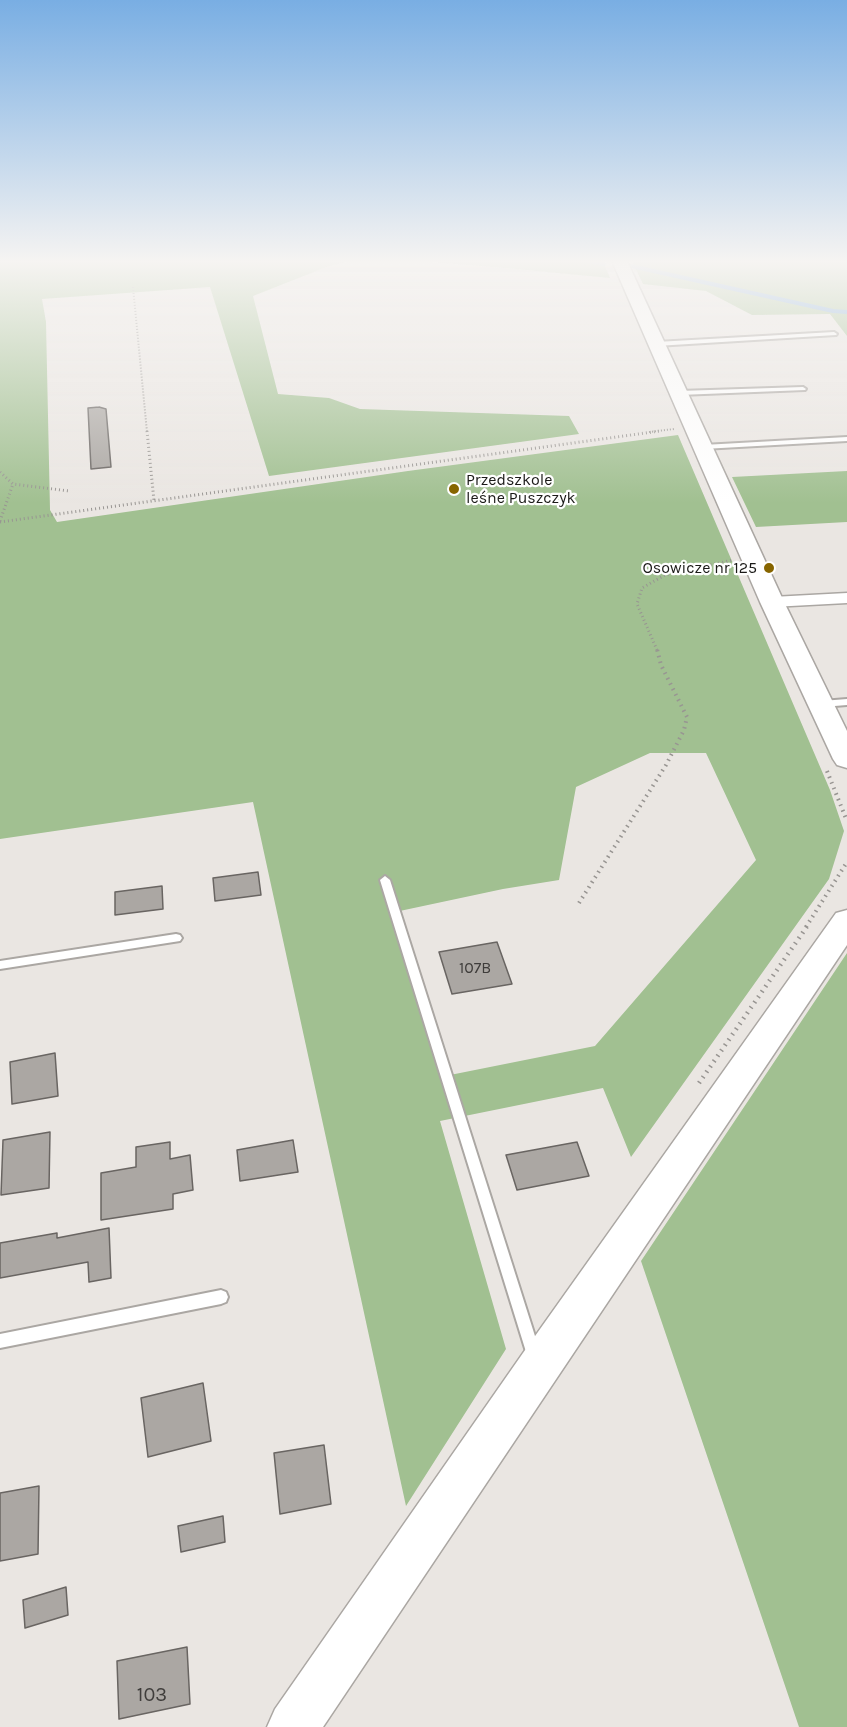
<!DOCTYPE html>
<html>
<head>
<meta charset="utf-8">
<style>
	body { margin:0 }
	canvas { display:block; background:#eae6e2 }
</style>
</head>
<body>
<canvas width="847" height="1727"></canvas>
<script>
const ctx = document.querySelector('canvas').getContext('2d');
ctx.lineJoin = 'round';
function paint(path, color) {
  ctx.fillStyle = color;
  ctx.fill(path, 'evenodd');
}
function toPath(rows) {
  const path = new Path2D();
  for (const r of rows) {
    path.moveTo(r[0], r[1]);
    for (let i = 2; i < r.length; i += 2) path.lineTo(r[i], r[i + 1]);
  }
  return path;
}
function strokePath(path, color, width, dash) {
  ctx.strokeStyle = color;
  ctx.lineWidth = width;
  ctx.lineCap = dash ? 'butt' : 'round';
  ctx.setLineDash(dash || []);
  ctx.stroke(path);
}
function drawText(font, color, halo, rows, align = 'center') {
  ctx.font = font + ' Karla,sans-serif';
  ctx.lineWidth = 4.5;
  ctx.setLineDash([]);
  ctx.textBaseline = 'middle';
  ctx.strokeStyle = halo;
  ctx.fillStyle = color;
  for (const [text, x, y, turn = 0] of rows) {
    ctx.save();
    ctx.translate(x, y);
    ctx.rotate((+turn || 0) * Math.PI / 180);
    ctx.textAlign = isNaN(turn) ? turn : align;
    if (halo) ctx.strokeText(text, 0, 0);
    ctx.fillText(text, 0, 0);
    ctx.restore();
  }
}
const green = toPath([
	[0,261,351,261,329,266,253,296,278,394,329,398,360,409,569,416,579,434,269,476,210,287,42,299,46,322,50,510,57,522,408,471,678,435,830,790,844,831,829,879,631,1157,603,1088,440,1121,506,1349,406,1506,253,802,0,839],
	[650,753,706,753,756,860,595,1046,445,1076,395,912,503,889,559,880,576,787],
	[420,261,603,261,610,278,516,269],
	[632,261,847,262,847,336,830,314,752,315,706,291,643,284],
	[847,471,847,522,756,527,732,477],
	[847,953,847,1727,799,1727,641,1261]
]);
const stream = toPath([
	[588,261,604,264],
	[631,266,833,311,847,312]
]);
const building = toPath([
	[99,407,106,409,111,467,91,469,88,408,99,407],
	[258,872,261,895,215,901,213,878,258,872],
	[162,886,163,909,115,915,115,892,162,886],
	[497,942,512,984,452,994,439,952,497,942],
	[55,1053,58,1096,12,1104,10,1062,55,1053],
	[50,1132,49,1188,1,1195,3,1140,50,1132],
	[293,1140,298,1172,240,1181,237,1150,293,1140],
	[170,1142,170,1159,190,1155,193,1190,173,1194,173,1209,101,1220,101,1173,136,1167,136,1147,170,1142],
	[577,1142,589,1176,517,1190,506,1155,577,1142],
	[109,1228,111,1278,89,1282,88,1262,0,1278,0,1243,57,1233,57,1238,109,1228],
	[203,1383,211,1441,148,1457,141,1398,203,1383],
	[324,1445,331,1504,280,1514,274,1453,324,1445],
	[39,1486,38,1554,0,1561,0,1493,39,1486],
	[223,1516,225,1542,181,1552,178,1526,223,1516],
	[66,1587,68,1615,25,1628,23,1600,66,1587],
	[187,1647,190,1704,119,1719,117,1661,187,1647]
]);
const pathFar3 = toPath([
	[133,287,147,432],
	[649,432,674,429]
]);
const pathFar2 = toPath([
	[147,431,154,501],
	[0,472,13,484,69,491],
	[0,521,13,484],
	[0,522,660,431],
	[657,650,637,604,642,588,665,575,733,560]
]);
const pathFar1 = toPath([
	[827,771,847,821],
	[579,903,666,765,684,730,687,717,661,665,657,649],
	[806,927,847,862]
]);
const path = toPath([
	[699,1083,808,925]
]);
const lane = toPath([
	[834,332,837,334,836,335,656,346,653,344,656,342,834,332],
	[803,387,806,389,805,390,679,395,676,393,679,391,803,387],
	[847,437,847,441,703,449,700,447,703,445,847,437],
	[847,699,847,705,822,707,817,704,822,701,847,699],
	[385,876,390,880,541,1355,539,1360,534,1362,529,1360,527,1355,380,880,385,876],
	[176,934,180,935,182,938,180,941,0,969,0,961,176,934],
	[221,1290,226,1292,228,1297,226,1302,221,1304,0,1348,0,1334,221,1290]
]);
const street = toPath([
	[847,593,847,603,772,607,764,602,772,597,847,593]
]);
const secondary = toPath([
	[612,261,627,261,784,602,847,731,847,768,837,765,833,759,760,602,612,261],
	[847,910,847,945,323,1727,267,1727,275,1709,523,1353,836,913,847,910]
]);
const markers = [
	[454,489,6,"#876500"],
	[769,568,6,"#876500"]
];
const farPoinames = [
	["Przedszkole",466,480],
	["leśne Puszczyk",466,498],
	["Osowicze nr 125",757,568,"right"]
];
const numberNames = [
	["107B",475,968]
];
const nearNumbernames = [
	["103",152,1695]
];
paint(green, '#a1c091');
strokePath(stream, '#73a5dc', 4);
paint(building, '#aba7a3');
strokePath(building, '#696562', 1.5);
strokePath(lane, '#aba7a3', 4);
strokePath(street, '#aba7a3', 3);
strokePath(secondary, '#aba7a3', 3);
strokePath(pathFar3, '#989592', 2, [1, 2]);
strokePath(pathFar2, '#989592', 3, [1, 3]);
strokePath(pathFar1, '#989592', 4, [1.5, 4.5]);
strokePath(path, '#989592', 4.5, [1.5, 5]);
paint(lane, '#fff');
paint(street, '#fff');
paint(secondary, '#fff');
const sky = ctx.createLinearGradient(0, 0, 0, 503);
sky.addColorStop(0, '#79aee3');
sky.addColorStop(0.52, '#f6f4f2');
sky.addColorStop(1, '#f6f4f200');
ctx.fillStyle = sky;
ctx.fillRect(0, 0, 847, 503);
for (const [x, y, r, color] of markers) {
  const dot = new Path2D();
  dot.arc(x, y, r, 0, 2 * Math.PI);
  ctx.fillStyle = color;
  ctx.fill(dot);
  strokePath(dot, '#fff', 2);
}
drawText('16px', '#1b1a18', '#fff', farPoinames, 'left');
drawText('16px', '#3f3d3b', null, numberNames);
drawText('20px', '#3f3d3b', null, nearNumbernames);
</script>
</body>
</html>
